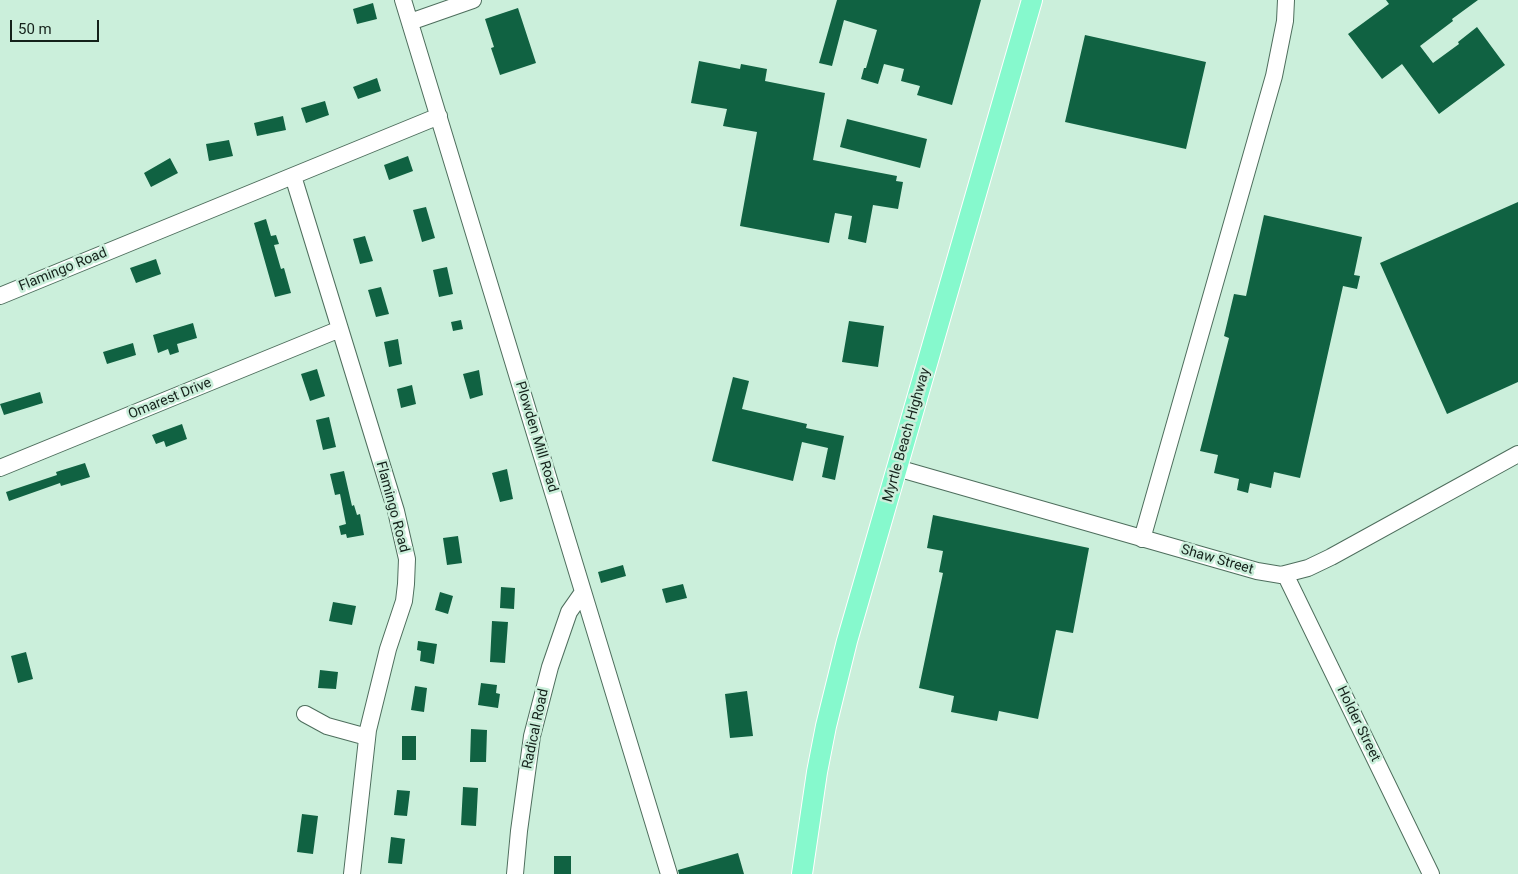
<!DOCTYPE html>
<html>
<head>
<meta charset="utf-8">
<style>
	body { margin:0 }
	#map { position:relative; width:1518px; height:874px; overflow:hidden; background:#cbefdb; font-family:Roboto,sans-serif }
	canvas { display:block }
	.scale { position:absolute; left:10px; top:20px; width:89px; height:22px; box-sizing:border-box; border:2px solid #14211a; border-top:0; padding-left:6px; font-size:15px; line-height:18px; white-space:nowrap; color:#14211a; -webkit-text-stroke:4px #cbefdb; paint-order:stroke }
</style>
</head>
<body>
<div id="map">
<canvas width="1518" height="874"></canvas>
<div class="scale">50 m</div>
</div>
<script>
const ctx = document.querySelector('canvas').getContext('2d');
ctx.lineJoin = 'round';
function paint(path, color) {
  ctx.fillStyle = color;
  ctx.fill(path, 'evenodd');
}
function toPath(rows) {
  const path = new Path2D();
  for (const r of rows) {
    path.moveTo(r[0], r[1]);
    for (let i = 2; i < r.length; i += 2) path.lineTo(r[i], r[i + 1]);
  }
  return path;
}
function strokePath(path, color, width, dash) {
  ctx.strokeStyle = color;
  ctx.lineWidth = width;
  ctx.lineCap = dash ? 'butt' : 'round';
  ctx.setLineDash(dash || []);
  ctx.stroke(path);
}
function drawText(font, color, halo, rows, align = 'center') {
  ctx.font = font + ' Roboto,sans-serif';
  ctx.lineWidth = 5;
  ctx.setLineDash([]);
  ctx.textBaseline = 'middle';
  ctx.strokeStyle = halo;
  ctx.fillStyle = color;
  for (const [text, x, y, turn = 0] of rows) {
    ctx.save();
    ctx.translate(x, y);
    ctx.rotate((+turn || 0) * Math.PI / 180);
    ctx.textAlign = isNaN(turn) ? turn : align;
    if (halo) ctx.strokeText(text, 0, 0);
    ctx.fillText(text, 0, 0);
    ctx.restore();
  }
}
const building = toPath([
	[837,0,981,0,952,105,917,95,920,86,901,81,904,69,884,64,878,84,861,79,864,68,866,68,877,30,844,20,832,66,819,63],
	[1386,0,1478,0,1452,19,1453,21,1420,46,1433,63,1459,44,1458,42,1477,27,1505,65,1439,114,1402,64,1382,79,1348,34,1389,4],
	[373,3,377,19,357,24,353,9],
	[518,8,536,63,500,75,491,48,494,47,485,19],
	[1085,35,1206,62,1186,149,1065,122],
	[699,61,740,69,741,64,767,69,765,81,825,93,813,160,897,176,896,181,903,182,898,209,873,205,866,243,848,239,852,216,835,213,829,243,740,226,757,132,723,126,727,109,691,103],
	[377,78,381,91,358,99,353,87],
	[325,101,329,115,306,123,301,108],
	[283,116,286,130,257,136,254,123],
	[847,119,927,139,920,168,840,147],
	[229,140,233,156,209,161,206,144],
	[408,156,413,171,389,180,384,165],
	[170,158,178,173,151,187,144,173],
	[1518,202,1518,382,1447,414,1380,263],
	[426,207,435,238,422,242,413,210],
	[1264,215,1362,237,1354,275,1360,276,1357,289,1343,286,1300,478,1274,472,1271,488,1250,483,1248,493,1237,490,1239,479,1214,473,1218,455,1200,451,1229,338,1224,336,1234,294,1246,296],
	[266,219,271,236,276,235,279,244,274,245,281,269,284,268,291,293,275,297,254,223],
	[365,236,373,261,360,264,353,239],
	[156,259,161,274,136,283,130,268],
	[447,267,453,294,439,297,433,270],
	[381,287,389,314,376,317,368,290],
	[461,320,463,329,453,331,451,322],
	[849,321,884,326,878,367,842,362],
	[193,323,197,338,177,344,179,352,170,355,168,349,158,353,153,335],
	[398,339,402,364,389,367,384,342],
	[133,343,136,355,107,364,103,352],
	[317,369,325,396,310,401,301,374],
	[479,370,483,395,470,399,463,374],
	[733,377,749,381,742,409,807,424,806,428,844,436,835,480,822,477,828,448,802,442,793,481,712,461],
	[412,385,416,404,401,408,397,389],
	[40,392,43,403,4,415,0,404],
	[329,417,336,447,323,450,316,420],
	[182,424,187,439,166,447,164,441,156,444,152,435],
	[85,463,90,477,61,486,60,483,9,501,6,492,57,475,56,472],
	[507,469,513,499,500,502,492,473],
	[344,471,352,506,354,505,357,515,360,514,364,535,347,538,346,534,341,535,339,526,346,524,340,494,335,495,330,474],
	[933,515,1089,548,1073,633,1056,630,1038,719,999,711,997,721,951,712,954,696,919,688,943,573,939,572,943,551,927,548],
	[458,536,462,563,447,565,443,538],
	[623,565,626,576,601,583,598,572],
	[683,584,687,598,666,603,662,589],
	[501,587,515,588,514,609,500,608],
	[440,592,453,596,448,614,435,610],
	[333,602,356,606,352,625,329,621],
	[492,621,508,622,505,663,490,662],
	[418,641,437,644,434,664,420,661,421,651,417,650],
	[26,652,33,679,18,683,11,656],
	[320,670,338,672,336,689,318,688],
	[481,683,497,685,496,693,500,694,498,708,478,705],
	[415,686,427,688,424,712,411,710],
	[747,691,753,736,730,738,725,694],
	[471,729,487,730,486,762,470,762],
	[402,736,416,736,416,760,402,760],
	[463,787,478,788,476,826,461,825],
	[397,790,410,791,407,816,394,815],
	[302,814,318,816,313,854,297,852],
	[391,837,405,839,402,864,388,863],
	[738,853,744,874,679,874,678,870],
	[554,856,571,856,571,874,554,874]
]);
const minor = toPath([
	[403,0,669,874],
	[410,22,473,0],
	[293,176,396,511,407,559,406,584,404,601,388,649,368,730,352,874],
	[0,296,439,116],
	[0,468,340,329],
	[897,468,1257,571,1281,575,1308,568,1331,557,1518,454],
	[1142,539,1274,76,1285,21,1286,0],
	[1285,574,1431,874],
	[305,714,327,726,367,737],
	[515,874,519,831,532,736,550,667,569,612,583,592]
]);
const major = toPath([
	[802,874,817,772,826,726,847,641,1032,0]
]);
const streetNames = [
	["Flamingo Road",63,270,-22],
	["Omarest Drive",170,399,-22],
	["Myrtle Beach Highway",907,435,-74],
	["Plowden Mill Road",536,437,73],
	["Flamingo Road",392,507,75],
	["Shaw Street",1217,560,16],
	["Holder Street",1358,724,64],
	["Radical Road",536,729,-78]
];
paint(building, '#106242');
strokePath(minor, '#4e6e5d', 18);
strokePath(major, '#fff', 22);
strokePath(minor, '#fff', 16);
strokePath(major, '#86f9cd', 20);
drawText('14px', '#14211a', '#cbefdb', streetNames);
</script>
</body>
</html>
